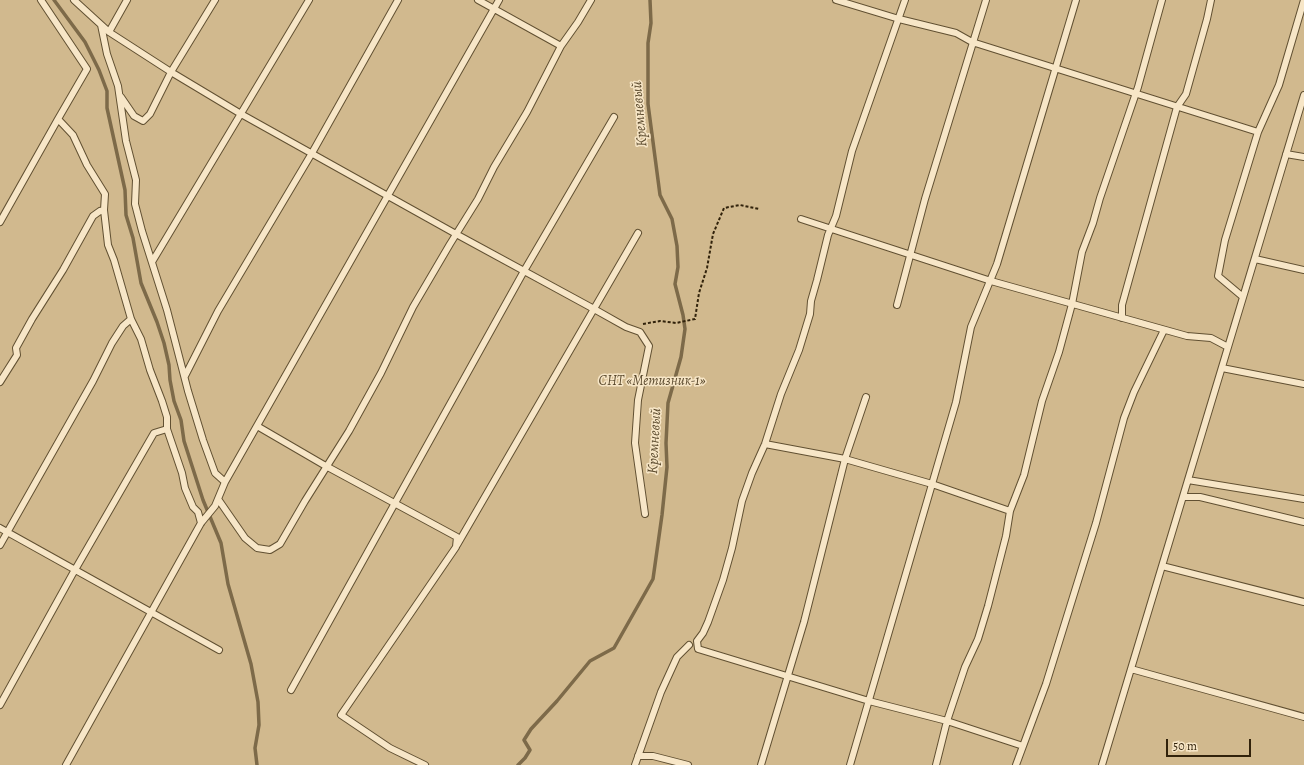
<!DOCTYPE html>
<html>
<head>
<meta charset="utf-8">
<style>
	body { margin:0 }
	#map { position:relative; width:1304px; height:765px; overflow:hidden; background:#f2d8a9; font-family:Alegreya,serif }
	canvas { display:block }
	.scale { position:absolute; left:1166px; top:739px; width:85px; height:18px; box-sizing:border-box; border:2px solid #31220b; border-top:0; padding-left:5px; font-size:12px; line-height:14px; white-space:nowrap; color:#31220b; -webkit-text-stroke:3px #f7e6c7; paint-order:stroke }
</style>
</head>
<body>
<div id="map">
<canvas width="1304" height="765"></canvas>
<div class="scale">50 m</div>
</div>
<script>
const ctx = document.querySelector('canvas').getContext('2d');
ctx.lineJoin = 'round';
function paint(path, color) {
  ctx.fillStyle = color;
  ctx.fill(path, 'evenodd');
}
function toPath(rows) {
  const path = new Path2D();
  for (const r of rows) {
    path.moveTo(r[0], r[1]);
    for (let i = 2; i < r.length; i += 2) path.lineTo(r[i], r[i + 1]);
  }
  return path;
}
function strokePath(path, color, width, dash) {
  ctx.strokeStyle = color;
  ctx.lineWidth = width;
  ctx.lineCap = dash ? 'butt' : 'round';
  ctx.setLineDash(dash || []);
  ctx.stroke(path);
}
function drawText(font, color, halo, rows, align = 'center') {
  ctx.font = font + ' Alegreya,serif';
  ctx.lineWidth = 3;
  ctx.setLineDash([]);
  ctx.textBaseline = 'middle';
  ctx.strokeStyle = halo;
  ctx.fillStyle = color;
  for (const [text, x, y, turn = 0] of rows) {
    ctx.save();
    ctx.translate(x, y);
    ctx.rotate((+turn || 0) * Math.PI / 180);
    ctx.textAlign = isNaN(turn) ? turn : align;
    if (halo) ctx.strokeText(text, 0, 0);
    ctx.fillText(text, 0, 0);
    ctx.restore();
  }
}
const green = toPath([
	[0,0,1304,0,1304,765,0,765]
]);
const stream = toPath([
	[54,0,85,42,99,70,107,91,107,108,125,190,126,215,133,238,141,283,157,322,164,343,169,365,170,380,174,401,181,420,184,441,203,500,221,543,228,584,251,664,258,702,259,725,255,748,257,765],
	[518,765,525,758,530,750,524,740,531,729,557,701,590,661,614,648,653,579,662,515,667,467,666,443,668,403,681,357,685,329,683,315,675,284,678,267,677,246,672,219,660,195,648,104,648,43,651,23,650,0]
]);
const path = toPath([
	[643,324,660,321,676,323,695,319,699,293,707,268,713,234,724,208,740,205,759,209]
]);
const lane = toPath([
	[41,0,87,69,58,119,73,135,87,165,105,194,104,210,108,245,114,260,131,319,141,339,150,370,162,401,167,417,167,429,182,473,185,488,193,507,198,512,201,523],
	[74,0,109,32,171,72,241,114,456,234,594,309,626,327,640,332,649,346,638,400,635,443,645,514],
	[478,0,561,46,578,22,591,0],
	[836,0,899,19,956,33,972,42,1258,132],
	[905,0,852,151,836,216,828,235,817,280,811,301,810,314,799,350,781,394,765,444,752,473,742,501,732,548,723,580,708,622,703,633,697,641,698,649,869,701,947,721,1023,746],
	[101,25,107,54,118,86,126,141,136,180,135,204,142,231,167,310,188,391,203,440,215,473,225,482],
	[109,32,127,0],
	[121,97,134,116,143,121,150,114,171,72,215,0],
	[1286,154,1304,157],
	[801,219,991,281,1187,336,1211,338,1228,347],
	[0,222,58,119],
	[1255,259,1304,270],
	[152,262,309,0],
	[1243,297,1218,276,1225,240,1258,132,1279,85,1304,0],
	[897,305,925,199,986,0],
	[1122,318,1122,305,1177,107,1186,94,1207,19,1211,0],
	[1222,368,1304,384],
	[185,376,218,311,312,153,398,0],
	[0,382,17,355,16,348,32,319,63,270,93,216,100,211,104,210],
	[257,426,324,465,457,537,456,547,341,715,390,748,425,765],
	[765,444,845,459,932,484,1010,511],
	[1188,480,1304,499],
	[1183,497,1200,497,1304,522],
	[218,499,245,538,257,548,270,550,280,544,305,501,349,431,381,373,413,307,450,244,478,199,494,167,527,112,561,46],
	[0,528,219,650],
	[0,545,93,381,112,343,123,326,131,319],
	[457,545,638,233],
	[1162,566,1304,602],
	[1131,669,1304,717],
	[291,690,524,271,614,117],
	[0,705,72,575,154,433,167,429],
	[638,756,653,756,688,765],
	[66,765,201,523,215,506,225,482,499,0],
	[635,765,661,692,677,657,689,645],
	[761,765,804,622,845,459,866,397],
	[850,765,956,402,971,327,997,264,1076,0],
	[936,765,947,721,965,667,978,639,988,606,1006,536,1010,511,1024,475,1042,401,1059,352,1072,304,1082,252,1093,223,1100,198,1138,87,1162,0],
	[1016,765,1046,684,1096,523,1124,418,1134,392,1164,330],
	[1102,765,1304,95]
]);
const parkNames = [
	["СНТ «Метизник-1»",652,382]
];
const waterNames = [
	["Кремневый",640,114,-95],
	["Кремневый",655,441,-87]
];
paint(green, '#d1b98e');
strokePath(stream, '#7d6a49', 3.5);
strokePath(lane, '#615032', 8);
strokePath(path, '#31220b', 2, [3, 2]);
strokePath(lane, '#f7e6c7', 6);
drawText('italic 14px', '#59482c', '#f7e6c7', parkNames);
drawText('italic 15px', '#5d4c2f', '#f7e6c7', waterNames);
</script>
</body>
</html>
